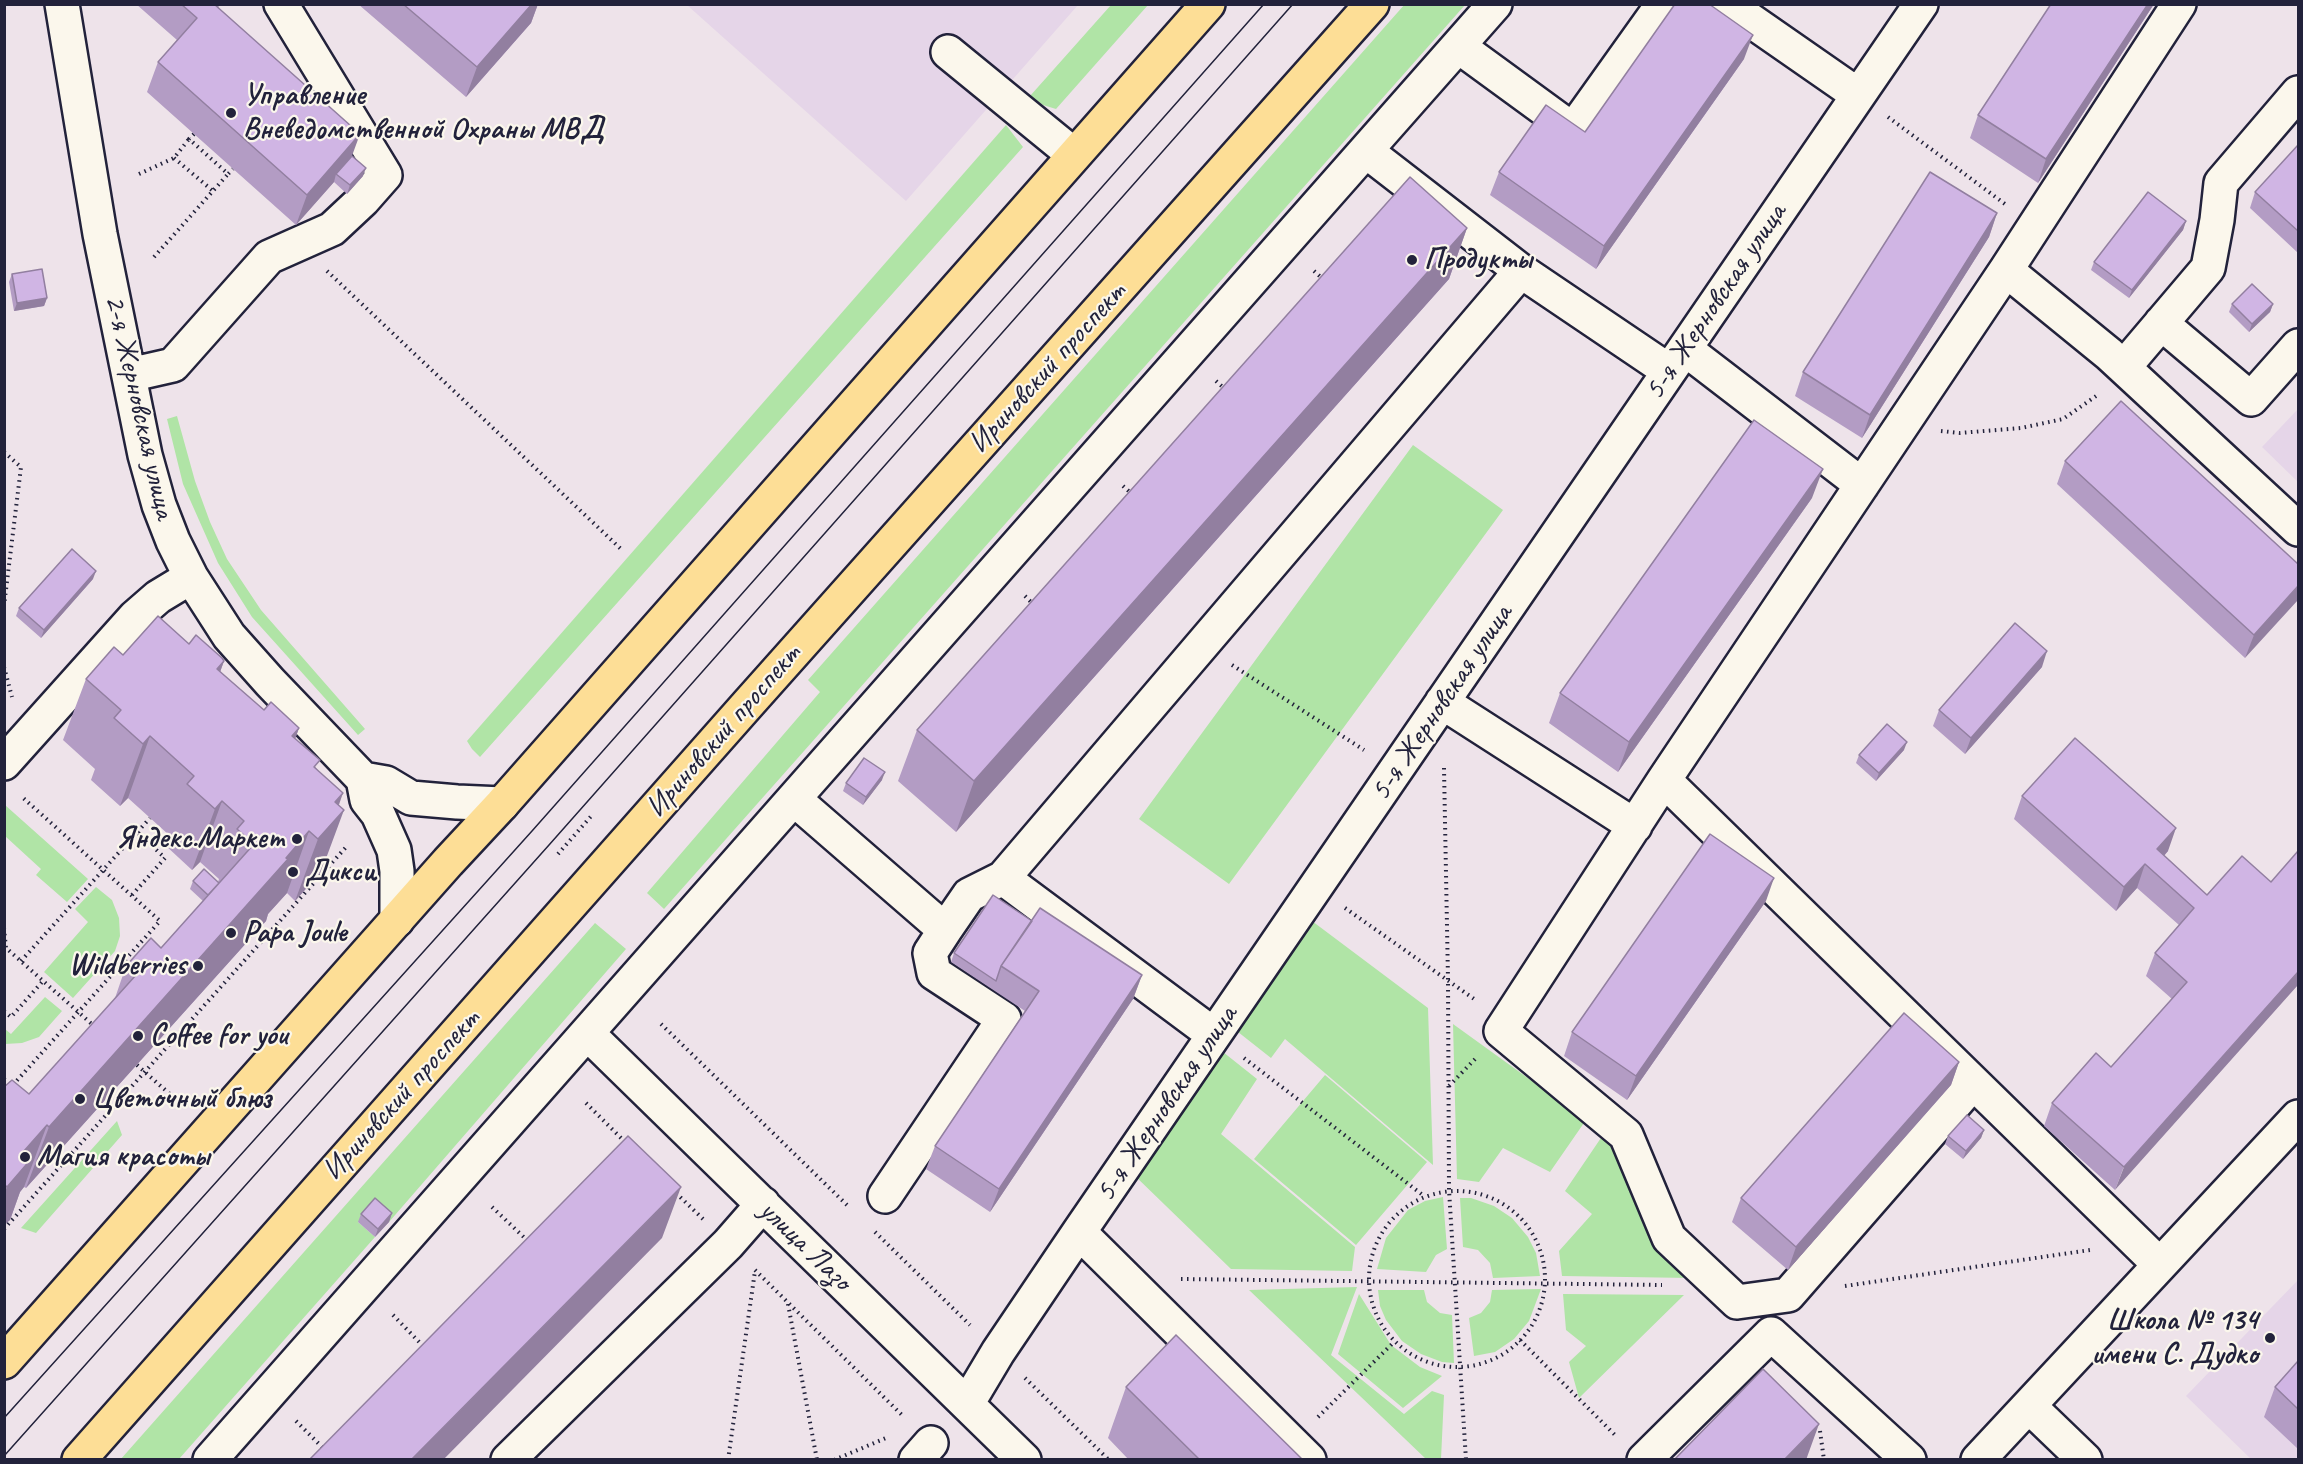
<!DOCTYPE html>
<html>
<head>
<meta charset="utf-8">
<style>
	body { margin:0 }
	#map { position:relative; width:2303px; height:1464px; overflow:hidden; background:#eee3ea; font-family:Caveat,sans-serif }
	canvas { display:block }
	.frame { position:absolute; inset:0; border:6px solid #22223b; pointer-events:none }
</style>
</head>
<body>
<div id="map">
<canvas width="2303" height="1464"></canvas>
<div class="frame"></div>
</div>
<script>
const ctx = document.querySelector('canvas').getContext('2d');
ctx.lineJoin = 'round';
function paint(path, color) {
  ctx.fillStyle = color;
  ctx.fill(path, 'evenodd');
}
function toPath(rows) {
  const path = new Path2D();
  for (const r of rows) {
    if (r.length === 3) {
      path.moveTo(r[0] + r[2], r[1]);
      path.arc(r[0], r[1], r[2], 0, 2 * Math.PI);
      continue;
    }
    path.moveTo(r[0], r[1]);
    for (let i = 2; i < r.length; i += 2) path.lineTo(r[i], r[i + 1]);
  }
  return path;
}
function strokePath(path, color, width, dash) {
  ctx.strokeStyle = color;
  ctx.lineWidth = width;
  ctx.lineCap = dash ? 'butt' : 'round';
  ctx.setLineDash(dash || []);
  ctx.stroke(path);
}
function drawText(font, color, halo, rows, align = 'center') {
  ctx.font = font + ' Caveat,sans-serif';
  ctx.lineWidth = 4.5;
  ctx.setLineDash([]);
  ctx.textBaseline = 'middle';
  ctx.strokeStyle = halo;
  ctx.fillStyle = color;
  for (const [text, x, y, turn = 0] of rows) {
    ctx.save();
    ctx.translate(x, y);
    ctx.rotate((+turn || 0) * Math.PI / 180);
    ctx.textAlign = isNaN(turn) ? turn : align;
    if (halo) ctx.strokeText(text, 0, 0);
    ctx.fillText(text, 0, 0);
    ctx.restore();
  }
}
const built = toPath([
	[687,5,1078,5,906,201],
	[2298,409,2298,482,2262,447],
	[2298,1280,2298,1459,2251,1459,2186,1396]
]);
const green = toPath([
	[1405,4,1465,5,664,909,647,893,820,692,808,680],
	[1111,5,1148,5,1056,109,1043,105,1030,96],
	[1006,125,1023,147,480,757,472,749,467,741],
	[177,416,195,481,210,522,227,559,261,610,365,729,358,735,252,617,218,563,183,484,167,419],
	[1413,445,1503,510,1229,884,1139,819],
	[5,805,88,879,67,902,36,875,41,869,5,836],
	[96,887,112,900,119,918,120,936,115,951,73,998,44,972,88,922,75,909],
	[1308,918,1428,1008,1433,1165,1285,1039,1271,1058,1233,1028],
	[595,923,626,949,389,1222,358,1222,375,1237,179,1459,120,1460],
	[45,997,62,1011,39,1037,22,1043,5,1044,5,1029,11,1034],
	[1453,1024,1586,1120,1550,1172,1503,1148,1479,1182,1457,1179],
	[1218,1048,1257,1079,1221,1134,1355,1247,1352,1271,1231,1269,1133,1174],
	[1325,1075,1427,1162,1356,1245,1254,1159],
	[117,1121,122,1135,36,1233,21,1228],
	[1607,1129,1691,1278,1562,1276,1559,1251,1592,1214,1565,1191],
	[1443,1197,1447,1249,1436,1255,1426,1272,1377,1269,1386,1238,1408,1210,1425,1201],
	[1460,1198,1471,1198,1494,1206,1512,1218,1528,1237,1536,1253,1540,1276,1493,1278,1490,1263,1478,1250,1463,1247],
	[1357,1287,1331,1355,1404,1414,1432,1391,1444,1395,1441,1459,1426,1459,1249,1290],
	[1541,1289,1529,1321,1514,1339,1495,1352,1474,1356,1469,1318,1481,1313,1490,1302,1492,1290],
	[1378,1290,1424,1290,1427,1302,1440,1313,1452,1315,1454,1363,1442,1362,1421,1354,1402,1341,1386,1320,1380,1306],
	[1359,1294,1391,1345,1420,1367,1442,1376,1403,1408,1338,1354],
	[1563,1294,1684,1295,1579,1398,1569,1362,1586,1346,1566,1330]
]);
const path = toPath([
	[1888,117,2005,204],
	[194,134,189,139,228,174,233,169],
	[174,158,213,191],
	[139,174,174,158,189,139],
	[154,257,228,174],
	[327,271,622,550],
	[1314,271,1324,280],
	[1216,381,1226,390],
	[1941,431,1960,433,2021,428,2063,419,2099,394],
	[4,452,21,467,4,606],
	[1123,486,1132,494],
	[1025,596,1034,605],
	[1232,665,1364,750],
	[4,667,12,697],
	[1444,768,1448,979,1449,1190,1466,1460],
	[558,854,593,814],
	[132,895,165,858,137,832],
	[1345,908,1477,1001],
	[4,928,6,948,94,1026],
	[21,961,150,818],
	[4,1011,11,1017,43,981],
	[661,1024,848,1206],
	[1244,1058,1424,1196],
	[137,1065,172,1096],
	[4,1079,12,1086,160,921,21,796],
	[1449,1086,1477,1057],
	[586,1103,626,1143],
	[1457,1279,88],
	[676,1193,703,1219],
	[492,1207,529,1242],
	[4,1229,347,846],
	[875,1232,970,1325],
	[755,1270,904,1417],
	[1181,1279,1662,1285],
	[1845,1286,2090,1250],
	[788,1304,817,1460],
	[393,1315,425,1348],
	[1520,1340,1617,1437],
	[1025,1378,1109,1460],
	[1318,1417,1394,1342],
	[296,1421,324,1449],
	[1820,1431,1824,1460],
	[728,1460,755,1271],
	[834,1460,886,1438]
]);
const minor = toPath([
	[62,4,100,234,145,455,159,505,173,541,191,577,229,636,270,682,363,779],
	[1727,4,1858,95],
	[1458,46,1573,130,1663,4],
	[948,52,1074,155],
	[1366,151,1521,271,1669,371],
	[2006,270,2109,354,2298,529],
	[2161,323,2251,399,2298,346],
	[1685,349,1862,485],
	[2124,367,2208,268,2217,220,2221,183,2298,93],
	[129,375,173,365,269,257,332,229,363,200,385,175,281,4],
	[1442,702,1635,826],
	[4,763,135,617,158,597,191,577],
	[1664,780,2160,1265],
	[794,799,945,930,969,895,1003,878,1521,271],
	[1003,878,1214,1035],
	[397,920,397,871,394,850,378,814,367,800,363,779,386,783,411,798,457,802,502,804],
	[587,1033,1024,1460],
	[1973,1083,1788,1295,1737,1302,1669,1238,1626,1135,1501,1031,1664,780,2006,270,2179,4],
	[885,1196,1004,1019,934,973,930,953,945,930],
	[1079,1232,1309,1460],
	[967,1404,998,1352,1079,1232,1921,4],
	[2029,1406,2085,1460],
	[210,1460,1495,4],
	[508,1460,728,1244,763,1204],
	[916,1460,931,1443],
	[1644,1460,1771,1334,1909,1460],
	[1978,1460,2298,1117]
]);
const major = toPath([
	[4,1362,448,862,502,804,1208,4],
	[79,1460,747,705,1372,4]
]);
const tram = toPath([
	[4,1418,532,831,1264,4],
	[4,1456,549,845,1293,4]
]);
const wall = toPath([
	[136,4,220,4,218,8,352,156,363,176,347,194,334,182,296,225,147,92,158,62,177,40],
	[358,4,538,4,531,23,466,97],
	[2051,4,2154,4,2038,183,1970,138,1978,115],
	[1744,59,1596,269,1490,195,1499,172],
	[2298,145,2298,253,2250,208,2255,192],
	[1997,213,1989,237,1862,438,1795,396,1803,372],
	[2186,221,2183,230,2129,298,2091,270,2094,262],
	[1467,228,1449,279,956,832,898,781,917,730],
	[12,274,47,298,44,306,14,311,9,282],
	[2232,304,2273,304,2270,312,2249,332,2229,312],
	[2065,461,2298,564,2245,658,2057,484],
	[1812,498,1618,772,1549,723,1560,693],
	[93,579,41,638,16,616,19,608],
	[189,644,224,661,220,672,264,710,299,728,295,739,317,769,339,806,321,872,295,901,287,893,268,914,266,921,26,1188,24,1187,20,1192,10,1220,4,1225,4,1087,29,1094,114,1001,126,966,161,948,203,901,190,889,193,881,218,882,219,879,200,862,192,870,165,845,169,835,128,798,120,806,91,780,95,769,63,740,86,679,123,655],
	[2042,667,1965,754,1933,726,1939,710],
	[1904,750,1876,781,1856,763,1859,755],
	[882,780,863,805,843,791,846,783],
	[2022,796,2168,851,2164,856,2207,895,2242,856,2115,1190,2044,1126,2052,1103,2111,1067,2172,999,2146,976,2155,953,2179,925,2137,888,2116,911,2014,819],
	[1766,901,1627,1100,1564,1056,1572,1032],
	[1032,921,1142,975,1133,999,990,1212,926,1169,935,1146,1025,1011,951,962,954,953],
	[1959,1062,1951,1085,1788,1270,1732,1222,1741,1198],
	[1984,1130,1981,1138,1963,1159,1945,1144,1948,1136],
	[392,1213,389,1222,375,1237,358,1222,361,1214],
	[2298,1361,2298,1449,2264,1417,2275,1387],
	[1126,1387,1303,1460,1129,1460,1108,1438]
]);
const shadedWall = toPath([
	[532,4,538,4,531,23,466,97,477,67],
	[2148,4,2154,4,2038,183,2046,159],
	[1753,35,1744,59,1596,269,1604,246],
	[360,134,349,164,336,174,334,182,296,225,307,195],
	[366,168,363,176,347,194,350,185],
	[1997,213,1989,237,1862,438,1870,415],
	[2186,221,2183,230,2129,298,2132,290],
	[1467,228,1449,279,956,832,974,781],
	[47,298,44,306,14,311,17,303],
	[2273,304,2270,312,2249,332,2252,324],
	[1823,469,1812,498,1618,772,1629,742],
	[96,571,93,579,41,638,44,630],
	[2298,586,2298,600,2245,658,2254,635],
	[2047,651,2042,667,1965,754,1971,738],
	[224,661,202,722,217,669],
	[299,728,277,789,292,736],
	[150,736,128,798,120,806,143,744],
	[1907,742,1904,750,1876,781,1879,773],
	[885,772,882,780,863,805,866,797],
	[343,793,333,822,344,810,321,872,295,901,318,839,335,802],
	[222,801,200,862,192,870,215,809],
	[2176,828,2168,851,2151,870,2157,849],
	[309,831,287,893,268,914,266,921,26,1188,49,1127],
	[2145,864,2137,888,2116,911,2124,887],
	[1774,878,1766,901,1627,1100,1636,1076],
	[2298,972,2298,985,2115,1190,2124,1167],
	[1142,975,1133,999,990,1212,999,1189],
	[1959,1062,1951,1085,1788,1270,1796,1247],
	[47,1125,24,1187,20,1192,10,1220,4,1225,4,1194,7,1187,24,1151],
	[1984,1130,1981,1138,1963,1159,1966,1151],
	[681,1187,662,1238,443,1460,411,1460],
	[392,1213,389,1222,375,1237,378,1229],
	[1819,1424,1806,1460,1784,1460]
]);
const building = toPath([
	[181,4,214,4,360,134,307,195,158,62,197,18,181,4],
	[403,4,532,4,477,67,403,4],
	[1675,4,1709,4,1753,35,1604,246,1499,172,1546,105,1585,132,1675,4],
	[2051,4,2148,4,2046,159,1978,115,2051,4],
	[2298,145,2298,231,2255,192,2298,145],
	[352,156,366,168,350,185,336,174,352,156],
	[1930,172,1997,213,1870,415,1803,372,1930,172],
	[1410,177,1467,228,974,781,917,730,1410,177],
	[2148,192,2186,221,2132,290,2094,262,2148,192],
	[42,269,47,298,17,303,12,274,42,269],
	[2252,284,2273,304,2252,324,2232,304,2252,284],
	[2121,401,2298,564,2298,586,2254,635,2065,461,2121,401],
	[1754,420,1823,469,1629,742,1560,693,1754,420],
	[72,549,96,571,44,630,19,608,72,549],
	[158,616,189,644,196,635,222,658,224,661,217,669,264,710,271,702,299,728,292,736,320,760,314,767,343,793,335,802,344,810,318,839,309,831,286,858,288,859,49,1127,47,1125,24,1151,32,1158,7,1187,4,1184,4,1087,12,1080,29,1094,136,975,126,966,151,938,161,948,254,844,237,829,244,821,222,801,215,809,187,784,194,776,150,736,143,744,114,718,121,710,86,679,114,647,123,655,158,616],
	[2015,623,2047,651,1971,738,1939,710,2015,623],
	[1887,724,1907,742,1879,773,1859,755,1887,724],
	[2075,738,2176,828,2157,849,2207,895,2242,856,2271,882,2298,851,2298,972,2124,1167,2052,1103,2096,1053,2111,1067,2187,982,2155,953,2194,908,2145,864,2124,887,2022,796,2075,738],
	[864,758,885,772,866,797,846,783,864,758],
	[1710,834,1774,878,1636,1076,1572,1032,1710,834],
	[204,869,219,883,208,895,193,881,204,869],
	[993,895,1032,921,1001,966,996,981,954,953,993,895],
	[1040,908,1142,975,999,1189,935,1146,1039,991,1001,966,1040,908],
	[1904,1013,1959,1062,1796,1247,1741,1198,1904,1013],
	[1967,1115,1984,1130,1966,1151,1948,1136,1967,1115],
	[628,1136,681,1187,411,1460,309,1460,628,1136],
	[375,1198,392,1213,378,1229,361,1214,375,1198],
	[1176,1335,1303,1460,1200,1460,1126,1387,1176,1335],
	[2298,1361,2298,1409,2275,1387,2298,1361],
	[1763,1369,1819,1424,1784,1460,1674,1460,1763,1369]
]);
const markers = [
	[231,113,6,"#22223b"],
	[1412,260,6,"#22223b"],
	[297,839,6,"#22223b"],
	[293,872,6,"#22223b"],
	[231,933,6,"#22223b"],
	[198,966,6,"#22223b"],
	[138,1036,6,"#22223b"],
	[80,1099,6,"#22223b"],
	[25,1157,6,"#22223b"],
	[2270,1338,6,"#22223b"]
];
const poiNames = [
	["Управление",243,96],
	["Вневедомственной Охраны МВД",243,130],
	["Продукты",1424,260],
	["Яндекс.Маркет",285,839,"right"],
	["Дикси",305,872],
	["Papa Joule",243,933],
	["Wildberries",186,966,"right"],
	["Coffee for you",150,1036],
	["Цветочный блюз",92,1099],
	["Магия красоты",37,1157],
	["Школа № 134",2258,1321,"right"],
	["имени С. Дудко",2258,1355,"right"]
];
const streetNames = [
	["5-я Жерновская улица",1716,302,-56],
	["Ириновский проспект",1048,368,-48],
	["2-я Жерновская улица",139,407,77],
	["5-я Жерновская улица",1442,703,-56],
	["Ириновский проспект",724,731,-49],
	["Ириновский проспект",402,1095,-48],
	["5-я Жерновская улица",1167,1104,-56],
	["улица Лазо",805,1246,44]
];
paint(built, '#e5d5e8');
paint(green, '#b0e4a6');
strokePath(minor, '#22223b', 38);
strokePath(major, '#22223b', 38);
strokePath(path, '#22223b', 4, [1.5, 4.5]);
strokePath(minor, '#fbf7ec', 33);
strokePath(major, '#fdde96', 33);
strokePath(tram, '#22223b', 1.5);
paint(wall, '#b39cc4');
paint(shadedWall, '#927fa0');
paint(building, '#d0b5e4');
strokePath(building, '#927fa0', 1.5);
for (const [x, y, r, color] of markers) {
  const dot = new Path2D();
  dot.arc(x, y, r, 0, 2 * Math.PI);
  ctx.fillStyle = color;
  ctx.fill(dot);
  strokePath(dot, '#fbf7ec', 2);
}
drawText('bold 30px', '#22223b', '#fbf7ec', poiNames, 'left');
drawText('30px', '#22223b', '#fbf7ec', streetNames);
</script>
</body>
</html>
